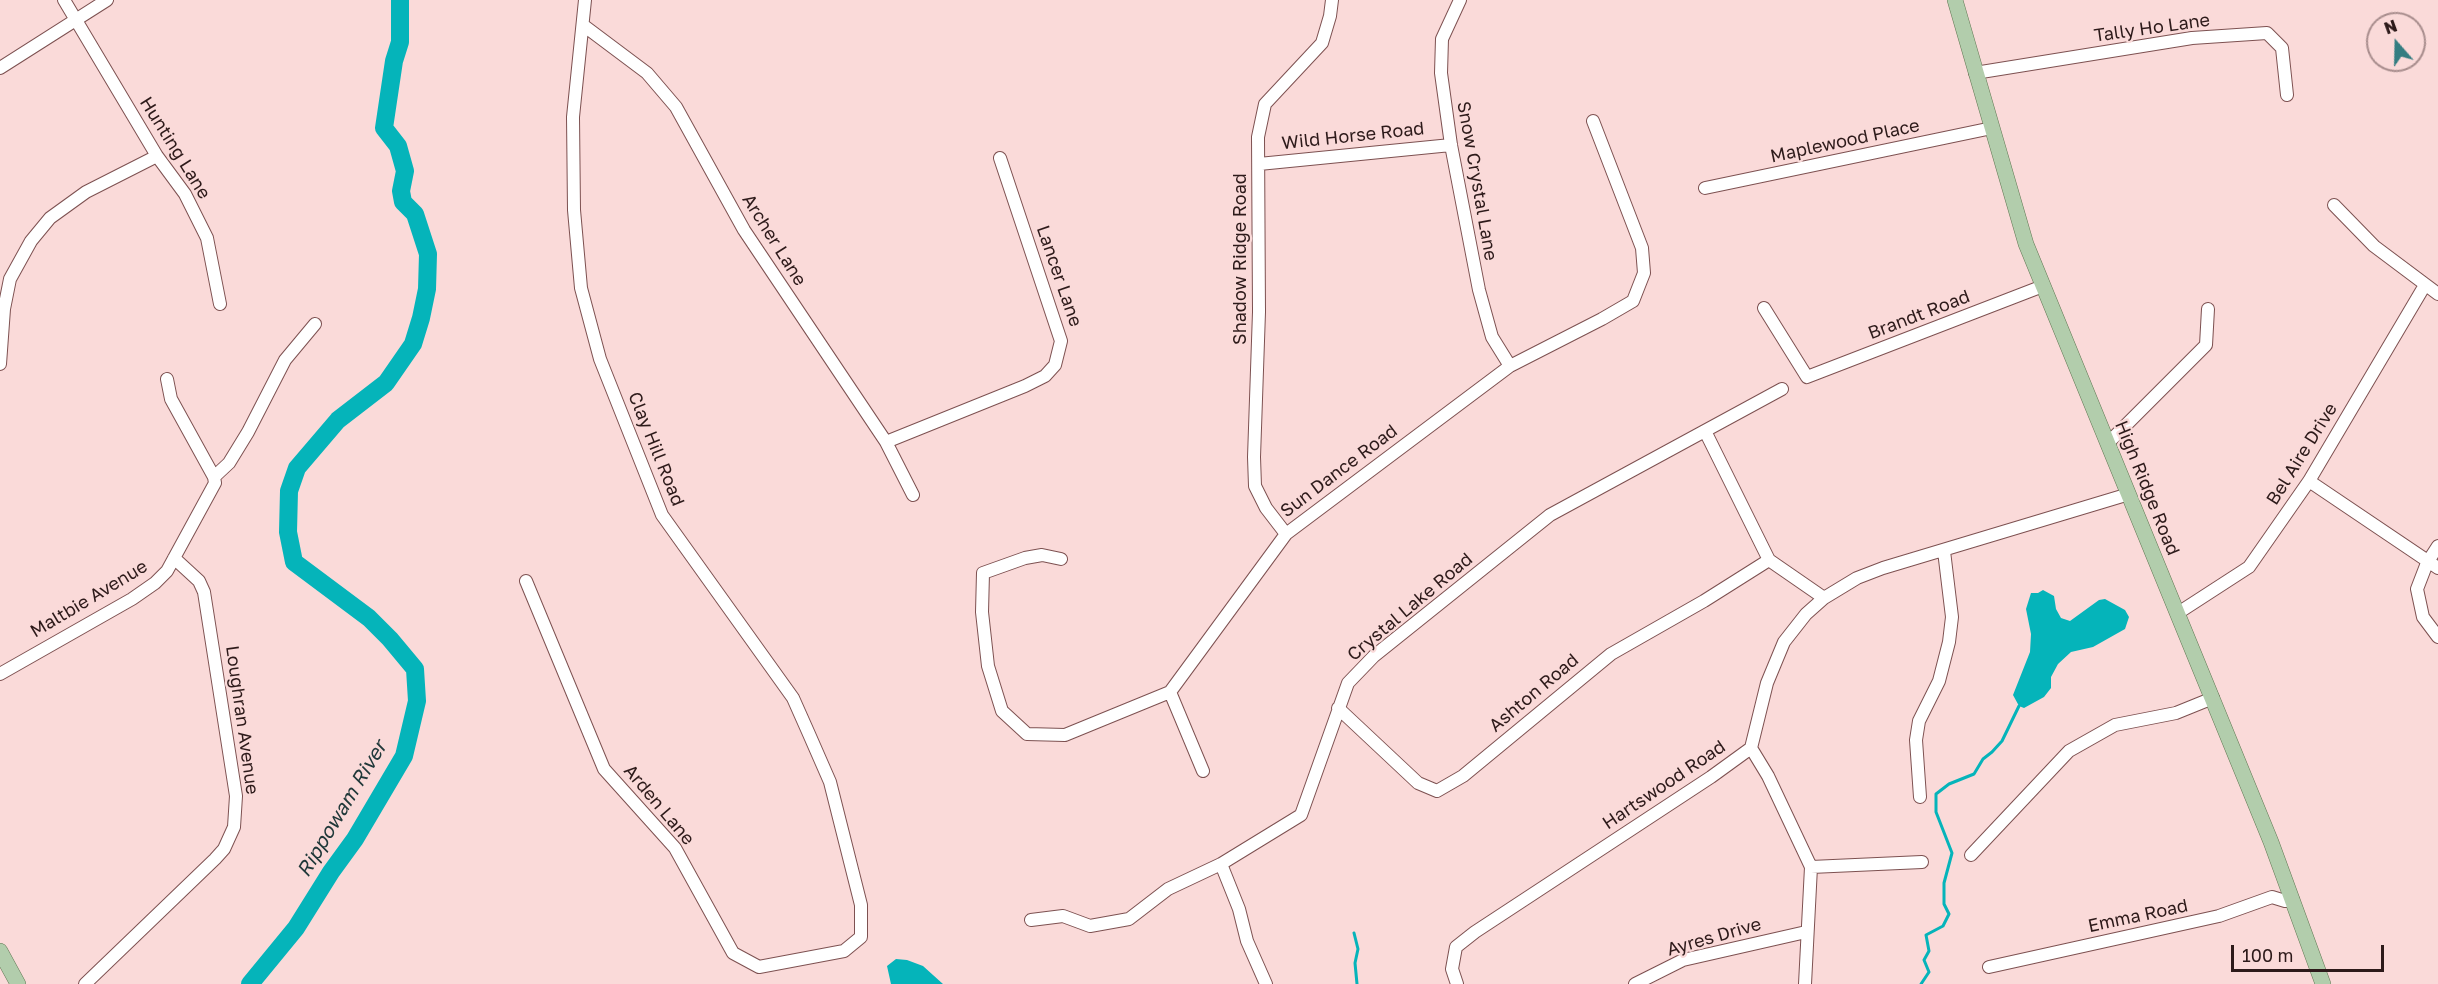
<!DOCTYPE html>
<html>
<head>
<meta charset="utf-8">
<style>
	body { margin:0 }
	#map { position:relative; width:2438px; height:984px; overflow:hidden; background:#fadad9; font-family:"Golos Text",sans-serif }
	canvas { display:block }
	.north { position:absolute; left:2366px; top:12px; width:60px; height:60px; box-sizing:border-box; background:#fadad9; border:2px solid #a88d8d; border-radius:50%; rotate:340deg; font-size:16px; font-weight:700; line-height:24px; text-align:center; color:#2d1a1a }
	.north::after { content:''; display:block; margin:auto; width:21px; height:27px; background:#347d81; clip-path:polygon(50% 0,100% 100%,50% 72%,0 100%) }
	.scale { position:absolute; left:2231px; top:945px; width:153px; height:27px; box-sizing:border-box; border:3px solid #2d1a1a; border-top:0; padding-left:8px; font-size:18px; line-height:21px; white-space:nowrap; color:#2d1a1a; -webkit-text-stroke:4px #fadad9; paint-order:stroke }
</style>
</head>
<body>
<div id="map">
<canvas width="2438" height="984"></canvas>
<div class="north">N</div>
<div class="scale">100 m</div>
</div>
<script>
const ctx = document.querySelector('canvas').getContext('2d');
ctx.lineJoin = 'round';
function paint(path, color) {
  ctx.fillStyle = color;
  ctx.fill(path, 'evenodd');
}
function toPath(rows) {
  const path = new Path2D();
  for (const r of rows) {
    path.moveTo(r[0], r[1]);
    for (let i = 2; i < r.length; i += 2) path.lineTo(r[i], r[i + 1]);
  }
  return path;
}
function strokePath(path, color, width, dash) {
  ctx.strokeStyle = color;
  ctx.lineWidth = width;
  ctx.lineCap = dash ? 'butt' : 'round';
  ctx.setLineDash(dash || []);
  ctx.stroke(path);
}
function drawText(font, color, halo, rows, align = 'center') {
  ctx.font = font + ' "Golos Text",sans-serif';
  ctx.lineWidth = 4.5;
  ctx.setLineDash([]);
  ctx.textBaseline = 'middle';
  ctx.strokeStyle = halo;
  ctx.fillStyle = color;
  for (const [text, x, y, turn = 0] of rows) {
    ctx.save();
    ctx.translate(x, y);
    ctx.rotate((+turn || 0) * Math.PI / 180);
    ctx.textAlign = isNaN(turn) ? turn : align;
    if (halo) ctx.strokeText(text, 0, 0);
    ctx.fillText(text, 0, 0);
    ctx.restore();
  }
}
const water = toPath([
	[2043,590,2054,596,2056,609,2061,618,2070,621,2099,600,2105,599,2125,610,2129,617,2125,629,2093,647,2071,652,2058,664,2051,677,2051,688,2044,697,2024,708,2019,706,2013,695,2030,652,2031,634,2026,609,2031,593,2038,593],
	[896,959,907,960,923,966,943,984,891,984,887,966]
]);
const stream = toPath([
	[1354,933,1358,949,1355,963,1357,984],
	[1921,984,1929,972,1924,960,1929,951,1926,935,1943,926,1949,914,1944,904,1944,883,1952,853,1936,812,1936,794,1949,784,1974,774,1983,759,1992,752,2002,741,2019,706]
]);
const river = toPath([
	[250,984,296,928,331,872,355,839,404,756,417,701,415,669,390,639,369,618,294,562,288,532,289,491,297,468,338,420,386,383,413,344,421,318,427,289,428,254,415,214,403,202,401,191,405,171,398,146,384,128,394,61,400,42,400,0]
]);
const minor = toPath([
	[64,0,157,156,185,194,207,238,220,304],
	[1460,0,1442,39,1441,73,1451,145,1479,290,1492,337,1510,366],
	[583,25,647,73,676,107,744,230,886,442,913,495],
	[0,68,107,0],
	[1975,73,2192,38,2267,33,2282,48,2287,95],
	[1259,164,1451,145],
	[1705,188,1992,128],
	[2334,205,2374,246,2438,294],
	[1764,308,1807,377,2043,286],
	[0,364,4,309,10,279,31,241,50,218,86,192,157,156],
	[1705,431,1769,560,1824,598],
	[886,442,1025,386,1045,376,1055,365,1061,341,1000,158],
	[2108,443,2206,345,2208,309],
	[214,477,229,463,248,432,285,360,315,324],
	[2309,481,2438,568],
	[1286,534,1266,508,1255,486,1254,457,1259,312,1258,137,1265,104,1322,43,1330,16,1332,0],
	[2438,546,2427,563,2417,589,2423,617,2438,637],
	[1061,559,1042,555,1025,558,983,573,982,612,988,666,1002,711,1027,734,1065,735,1170,692,1286,534,1510,366,1602,319,1633,301,1644,273,1642,248,1593,121],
	[526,581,604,769,675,848,733,953,759,967,844,951,861,937,861,905,830,782,809,734,793,698,662,515,600,359,581,288,574,210,573,117,585,0],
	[2178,613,2249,567,2309,481,2425,285],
	[0,674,132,599,155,583,167,571,215,483,214,477,171,399,167,379],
	[1170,692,1203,771],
	[1338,708,1418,783,1437,791,1463,776,1611,654,1704,601,1769,560],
	[1751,748,1768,776,1811,867,1805,984],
	[1920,797,1916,740,1919,721,1939,681,1949,642,1952,617,1944,551],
	[1971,855,2069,751,2115,725,2176,713,2213,698],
	[1221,864,1239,909,1247,941,1266,984],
	[1811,867,1922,862],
	[1031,920,1063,916,1090,926,1129,919,1168,889,1221,864,1301,815,1348,683,1374,656,1550,515,1782,389],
	[1989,967,2219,916,2272,897,2285,901,2293,900],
	[85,984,215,859,224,849,234,827,236,796,204,592,199,581,174,558],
	[1457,984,1452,969,1456,947,1475,932,1711,777,1751,748,1767,683,1784,642,1806,614,1824,598,1857,578,1883,568,2129,494],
	[1635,984,1683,960,1806,932]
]);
const major = toPath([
	[1955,0,2026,244,2271,842,2323,984],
	[0,951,18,984]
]);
const streetNames = [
	["Tally Ho Lane",2152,28,-8],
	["Wild Horse Road",1353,136,-6],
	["Maplewood Place",1845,141,-12],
	["Hunting Lane",175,148,58],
	["Snow Crystal Lane",1477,181,80],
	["Archer Lane",774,240,58],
	["Shadow Ridge Road",1240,259,-90],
	["Lancer Lane",1059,276,71],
	["Brandt Road",1919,315,-21],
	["Clay Hill Road",656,449,68],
	["Bel Aire Drive",2302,454,-58],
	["Sun Dance Road",1339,471,-37],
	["High Ridge Road",2147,488,68],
	["Maltbie Avenue",89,599,-31],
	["Crystal Lake Road",1410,607,-40],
	["Ashton Road",1534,693,-40],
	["Loughran Avenue",242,720,82],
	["Hartswood Road",1664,785,-34],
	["Arden Lane",659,805,50],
	["Emma Road",2138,916,-12],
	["Ayres Drive",1714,937,-16]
];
const waterNames = [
	["Rippowam River",342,809,-59]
];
paint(water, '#05b4ba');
strokePath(stream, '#05b4ba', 3);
strokePath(river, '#05b4ba', 18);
strokePath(minor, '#7d5151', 14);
strokePath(major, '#627854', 16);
strokePath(minor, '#fff', 12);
strokePath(major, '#b2cdac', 15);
drawText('18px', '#2d1a1a', '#fadad9', streetNames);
drawText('italic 20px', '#21393a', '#fadad9', waterNames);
</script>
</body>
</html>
